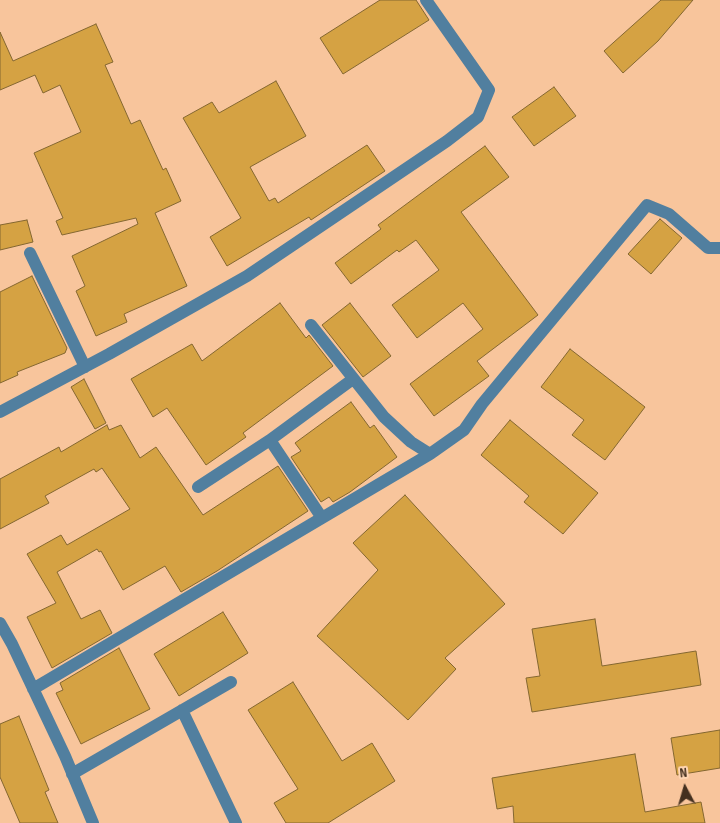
<!DOCTYPE html>
<html>
<head>
<meta charset="utf-8">
<style>
	body { margin:0 }
	#map { position:relative; width:720px; height:823px; overflow:hidden; background:#f8c59c; font-family:"Sofia Sans Condensed",sans-serif }
	canvas { display:block }
	.north { position:absolute; left:660px; top:763px; width:50px; height:50px; -webkit-text-stroke:4px #fed5b3; paint-order:stroke; rotate:354deg; font-size:14px; font-weight:700; line-height:20px; text-align:center; color:#44301f }
	.north::after { content:''; display:block; margin:auto; width:18px; height:22px; background:#44301f; clip-path:polygon(50% 0,100% 100%,50% 72%,0 100%) }
</style>
</head>
<body>
<div id="map">
<canvas width="720" height="823"></canvas>
<div class="north">N</div>
</div>
<script>
const ctx = document.querySelector('canvas').getContext('2d');
ctx.lineJoin = 'round';
function paint(path, color) {
  ctx.fillStyle = color;
  ctx.fill(path, 'evenodd');
}
function toPath(rows) {
  const path = new Path2D();
  for (const r of rows) {
    path.moveTo(r[0], r[1]);
    for (let i = 2; i < r.length; i += 2) path.lineTo(r[i], r[i + 1]);
  }
  return path;
}
function strokePath(path, color, width, dash) {
  ctx.strokeStyle = color;
  ctx.lineWidth = width;
  ctx.lineCap = dash ? 'butt' : 'round';
  ctx.setLineDash(dash || []);
  ctx.stroke(path);
}
const building = toPath([
	[380,0,416,0,429,20,343,74,320,38,380,0],
	[661,0,693,0,658,41,623,73,604,51,661,0],
	[96,24,113,62,105,65,131,124,140,120,163,170,166,168,181,201,155,213,187,286,124,314,127,322,96,336,76,291,85,286,72,256,138,224,136,218,62,235,56,221,63,218,34,153,81,132,60,85,43,93,35,75,0,90,0,32,13,61,96,24],
	[276,81,306,136,250,167,269,201,275,198,278,203,367,145,385,171,311,220,309,217,227,266,210,237,241,218,183,118,212,102,219,113,276,81],
	[554,87,576,116,534,146,512,117,554,87],
	[485,146,509,177,461,212,538,315,477,361,489,376,434,416,410,384,483,329,463,303,417,338,392,305,439,270,416,240,399,252,397,250,351,284,335,263,381,229,378,225,485,146],
	[660,219,682,238,651,274,628,254,660,219],
	[27,220,33,242,0,250,0,225,27,220],
	[32,276,67,348,65,353,17,372,18,375,0,383,0,292,32,276],
	[280,303,306,338,309,335,333,366,243,433,246,437,206,465,167,408,153,417,131,379,192,344,202,361,280,303],
	[350,303,391,356,363,377,322,325,350,303],
	[570,349,645,407,605,460,572,435,584,420,541,387,570,349],
	[84,379,106,423,95,429,71,387,84,379],
	[351,402,370,428,374,425,397,457,350,492,333,502,329,497,321,502,291,457,301,451,295,443,351,402],
	[510,420,598,493,563,534,524,502,529,496,481,455,510,420],
	[107,425,109,430,121,425,140,458,156,447,203,515,278,466,308,511,217,571,181,592,165,566,123,590,101,551,99,552,97,549,57,572,81,619,100,610,112,633,52,668,27,617,56,603,27,554,61,535,67,545,130,509,102,468,96,472,94,469,45,496,49,503,0,529,0,479,59,447,61,452,107,425],
	[405,495,505,604,445,658,456,669,408,720,317,636,378,570,353,543,405,495],
	[223,612,248,653,179,696,154,654,223,612],
	[595,619,602,666,696,651,701,685,532,712,526,678,540,676,532,629,595,619],
	[119,648,150,709,81,744,56,693,63,690,60,683,119,648],
	[293,682,342,761,372,743,395,781,328,823,286,823,274,803,298,789,248,710,293,682],
	[19,716,49,790,45,792,58,823,20,823,0,777,0,724,19,716],
	[720,730,720,768,677,775,671,738,720,730],
	[635,754,645,812,701,802,705,823,514,823,513,806,497,809,492,778,635,754]
]);
const minor = toPath([
	[30,253,85,367],
	[311,325,384,417,411,442,430,454],
	[0,412,109,354,247,276,447,141,478,117,489,90,426,0],
	[270,440,322,518],
	[198,487,270,440,353,379],
	[0,623,12,644,65,756,93,823],
	[33,689,430,454,464,430,482,404,647,205,669,214,708,248,720,248],
	[182,710,236,823],
	[72,774,231,682]
]);
paint(building, '#d5a243');
strokePath(building, '#846731', 1);
strokePath(minor, '#517f9f', 12);
</script>
</body>
</html>
